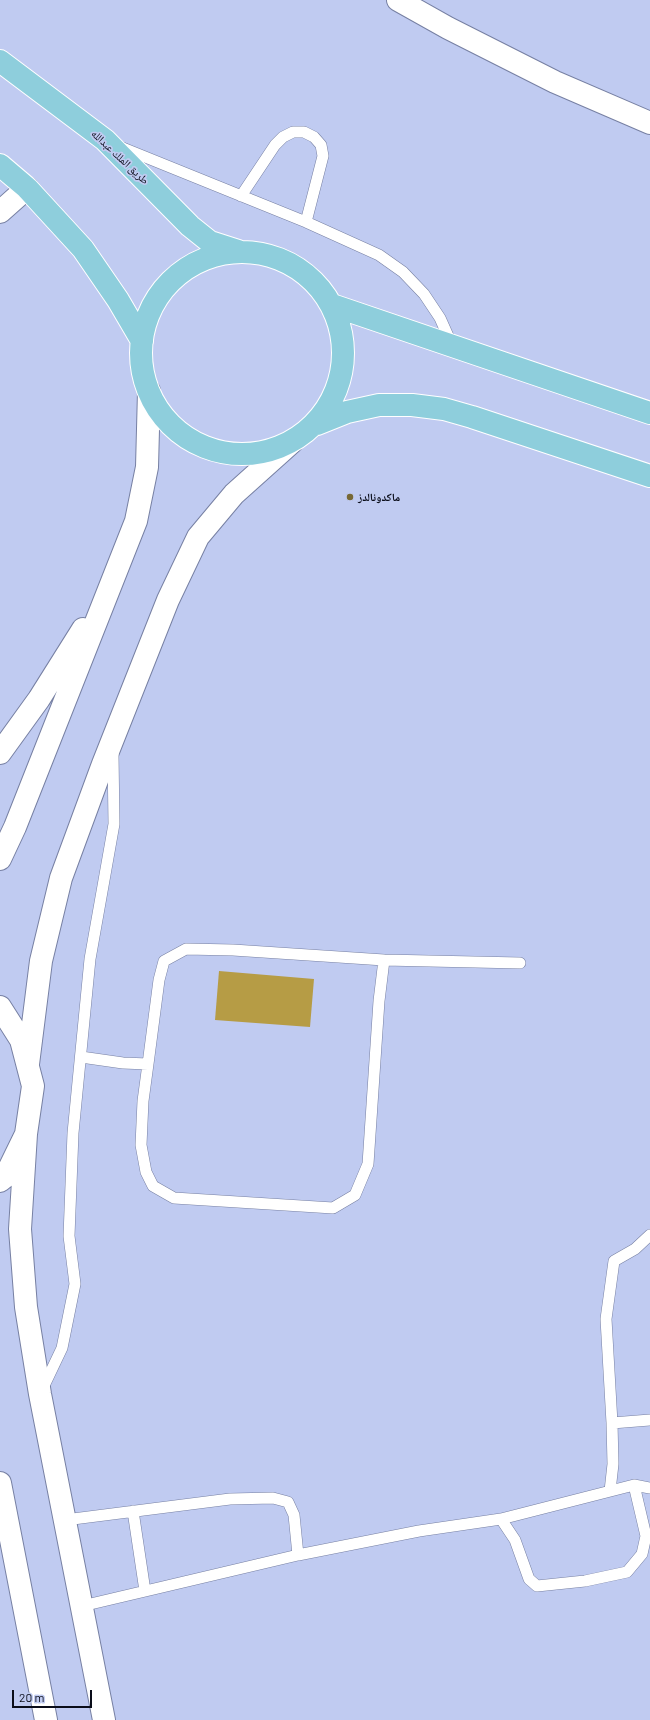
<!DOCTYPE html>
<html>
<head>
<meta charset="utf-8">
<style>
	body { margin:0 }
	#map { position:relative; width:650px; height:1720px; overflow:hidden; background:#c0cbf1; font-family:Barlow,sans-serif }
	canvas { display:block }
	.scale { position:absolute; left:12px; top:1690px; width:80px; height:18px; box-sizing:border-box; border:2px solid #0a0d1a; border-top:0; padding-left:5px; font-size:12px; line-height:14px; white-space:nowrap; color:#0a0d1a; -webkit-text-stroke:3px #c0cbf1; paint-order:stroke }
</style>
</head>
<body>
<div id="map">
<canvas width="650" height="1720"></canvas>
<div class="scale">20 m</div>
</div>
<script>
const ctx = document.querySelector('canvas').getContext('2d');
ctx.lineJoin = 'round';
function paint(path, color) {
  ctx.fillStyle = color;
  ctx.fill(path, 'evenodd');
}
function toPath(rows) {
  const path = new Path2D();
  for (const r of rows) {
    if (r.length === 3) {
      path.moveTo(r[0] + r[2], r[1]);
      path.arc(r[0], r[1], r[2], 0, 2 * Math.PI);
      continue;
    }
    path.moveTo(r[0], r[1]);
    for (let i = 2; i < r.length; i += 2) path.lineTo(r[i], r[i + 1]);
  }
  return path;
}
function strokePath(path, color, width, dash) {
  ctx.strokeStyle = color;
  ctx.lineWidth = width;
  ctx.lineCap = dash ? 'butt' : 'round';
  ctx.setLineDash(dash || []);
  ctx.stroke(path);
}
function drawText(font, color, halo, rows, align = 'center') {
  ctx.font = font + ' Barlow,"Noto Naskh Arabic",sans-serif';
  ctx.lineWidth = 3.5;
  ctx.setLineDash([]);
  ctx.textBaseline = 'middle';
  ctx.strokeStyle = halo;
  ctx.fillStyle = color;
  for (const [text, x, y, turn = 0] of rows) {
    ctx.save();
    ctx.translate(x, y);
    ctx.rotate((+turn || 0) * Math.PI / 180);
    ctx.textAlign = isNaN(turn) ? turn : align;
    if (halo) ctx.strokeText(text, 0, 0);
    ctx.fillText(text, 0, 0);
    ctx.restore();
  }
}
const green = toPath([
	[219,971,314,979,310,1027,215,1020]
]);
const lane = toPath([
	[118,146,306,222,379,255,403,272,424,294,440,318,452,345],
	[241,196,275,145,283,137,293,132,304,132,314,137,321,145,323,156,306,222],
	[81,1057,123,1063,148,1064,143,1101,141,1145,146,1172,153,1186,174,1198,333,1208,355,1195,368,1164,379,1001,384,960,520,963],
	[148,1064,159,980,164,961,186,949,233,950,384,960],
	[42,1390,62,1348,75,1284,69,1236,73,1133,90,959,114,824,113,754],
	[612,1423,650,1420],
	[610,1491,613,1464,612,1423,606,1319,614,1261,635,1249,650,1235],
	[133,1511,145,1591],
	[501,1519,515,1540,529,1579,537,1586,585,1581,627,1572,642,1554,646,1536,634,1485],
	[65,1520,230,1499,273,1498,288,1502,294,1515,298,1555],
	[82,1606,298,1555,419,1531,501,1519,634,1485,650,1488]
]);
const street = toPath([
	[398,0,448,28,555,82,650,123],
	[0,212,27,188]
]);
const secondary = toPath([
	[0,753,39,699,83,629],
	[0,859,15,827,136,521,147,467,149,391],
	[0,1007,21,1040,33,1086,26,1134,5,1177,0,1181],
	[28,1064,41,961,61,878,103,764,168,600,198,537,234,494,292,442],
	[26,1134,20,1229,26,1307,40,1394,104,1720],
	[0,1483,46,1720]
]);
const primary = toPath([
	[0,61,105,140,190,226,210,242,238,251],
	[0,165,27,188,83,249,118,300,142,341],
	[242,353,101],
	[332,305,650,413],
	[317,424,347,412,379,405,412,405,444,409,472,417,650,476]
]);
const markers = [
	[350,497,4,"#776836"]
];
const streetNames = [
	["طريق الملك عبدالله",120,157,43]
];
const poiNames = [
	["ماكدونالدز",358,497]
];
paint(green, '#b69c45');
strokePath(lane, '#7780a3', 12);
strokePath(street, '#7780a3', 24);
strokePath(secondary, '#7780a3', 24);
strokePath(primary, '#fff', 24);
strokePath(lane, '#fff', 11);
strokePath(street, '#fff', 22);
strokePath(secondary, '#fff', 22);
strokePath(primary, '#8ecedc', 22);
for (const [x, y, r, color] of markers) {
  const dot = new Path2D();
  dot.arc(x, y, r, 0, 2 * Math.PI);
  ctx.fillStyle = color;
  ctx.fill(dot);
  strokePath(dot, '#c0cbf1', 1.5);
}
drawText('11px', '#0a0d1a', '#c0cbf1', streetNames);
drawText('bold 11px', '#0a0d1a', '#c0cbf1', poiNames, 'left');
</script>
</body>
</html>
